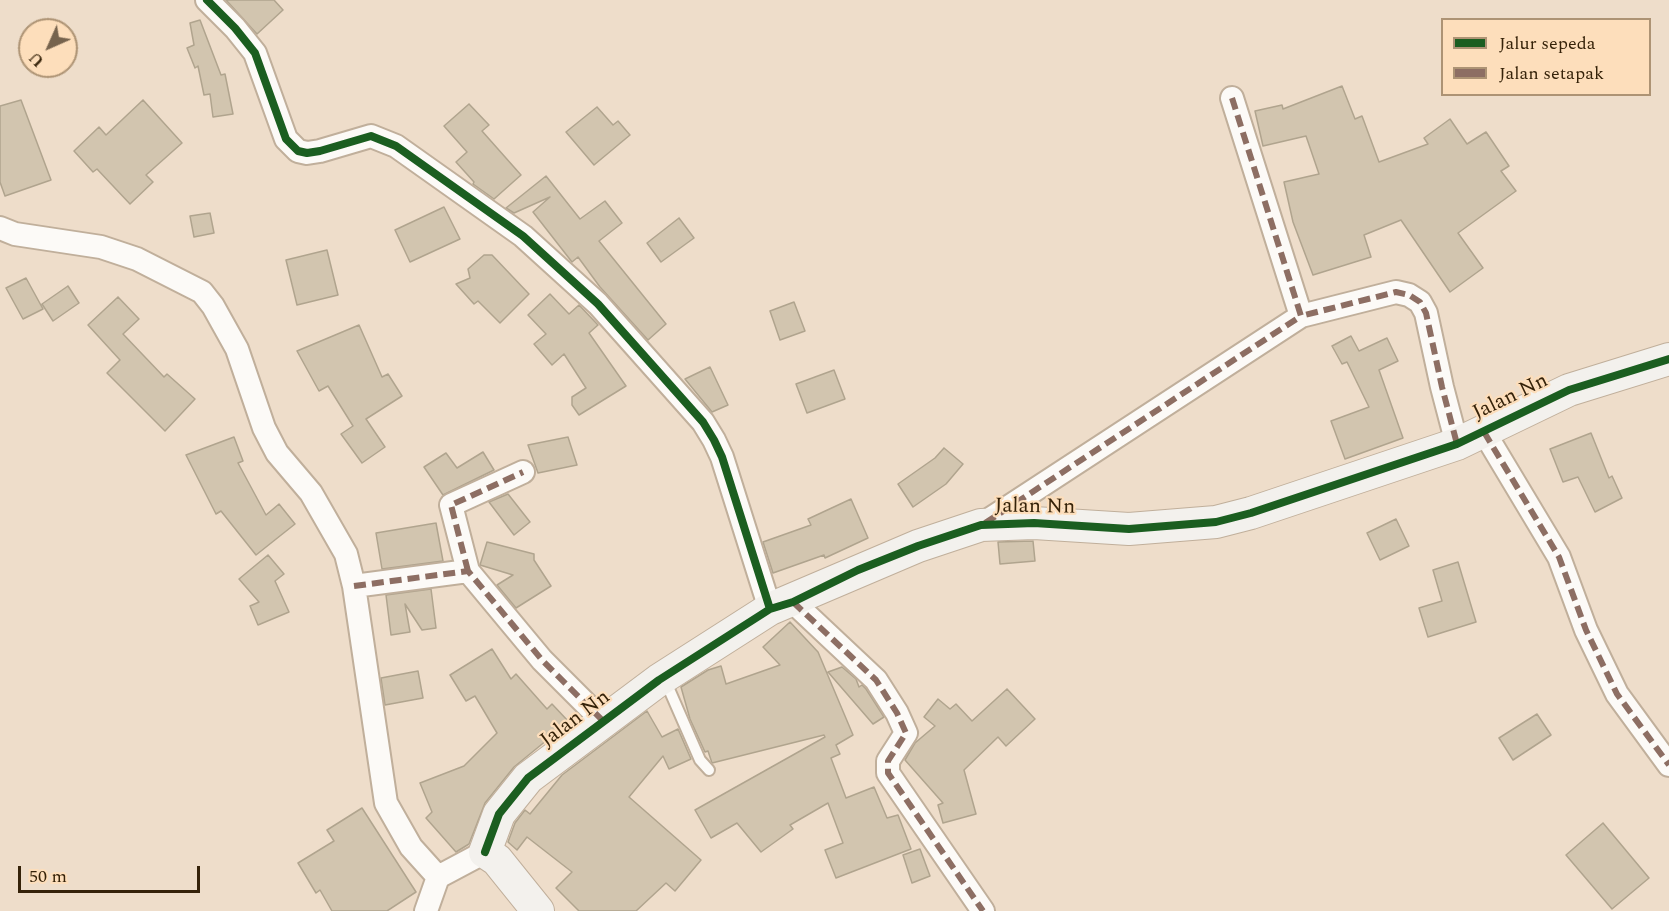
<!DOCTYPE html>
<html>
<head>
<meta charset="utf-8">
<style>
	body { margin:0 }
	#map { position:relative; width:1669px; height:911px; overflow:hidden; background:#eeddca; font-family:Spectral,serif }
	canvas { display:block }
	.legend { position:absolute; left:1441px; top:18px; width:210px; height:78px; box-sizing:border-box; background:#fddebb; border:2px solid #ad9374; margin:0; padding:8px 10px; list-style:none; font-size:18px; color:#352209 }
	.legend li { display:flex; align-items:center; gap:12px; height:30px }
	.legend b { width:30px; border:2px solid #ad9374 }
	.north { position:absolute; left:18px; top:18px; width:60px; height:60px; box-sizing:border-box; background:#fddebb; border:2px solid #ad9374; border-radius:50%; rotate:225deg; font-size:16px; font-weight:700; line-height:24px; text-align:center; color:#352209 }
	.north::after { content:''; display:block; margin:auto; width:21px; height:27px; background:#76634d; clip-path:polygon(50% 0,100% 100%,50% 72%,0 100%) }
	.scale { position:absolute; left:18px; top:866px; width:182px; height:27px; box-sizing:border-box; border:3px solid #352209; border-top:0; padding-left:8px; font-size:18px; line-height:21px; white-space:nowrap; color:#352209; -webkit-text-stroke:4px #fddebb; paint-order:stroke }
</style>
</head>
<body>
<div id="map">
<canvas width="1669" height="911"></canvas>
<ul class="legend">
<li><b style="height:8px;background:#1b5e20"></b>Jalur sepeda</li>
<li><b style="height:8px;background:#8d6e63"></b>Jalan setapak</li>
</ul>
<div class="north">U</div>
<div class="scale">50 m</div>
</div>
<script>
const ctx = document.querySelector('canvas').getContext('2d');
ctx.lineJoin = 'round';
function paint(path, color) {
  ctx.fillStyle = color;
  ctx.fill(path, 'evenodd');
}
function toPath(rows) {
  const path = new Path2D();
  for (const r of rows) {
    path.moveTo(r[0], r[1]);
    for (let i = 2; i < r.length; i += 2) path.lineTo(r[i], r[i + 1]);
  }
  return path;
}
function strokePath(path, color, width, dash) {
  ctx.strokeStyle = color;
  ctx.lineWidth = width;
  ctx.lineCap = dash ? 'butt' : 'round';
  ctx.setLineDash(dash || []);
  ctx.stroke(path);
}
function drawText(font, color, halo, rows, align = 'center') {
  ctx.font = font + ' Spectral,serif';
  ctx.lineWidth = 4.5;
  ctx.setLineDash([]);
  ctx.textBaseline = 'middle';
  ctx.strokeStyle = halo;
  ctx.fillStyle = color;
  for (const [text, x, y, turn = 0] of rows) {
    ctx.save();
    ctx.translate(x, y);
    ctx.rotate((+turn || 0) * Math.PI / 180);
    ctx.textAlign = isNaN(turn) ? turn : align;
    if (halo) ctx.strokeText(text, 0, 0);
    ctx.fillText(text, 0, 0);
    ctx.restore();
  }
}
const building = toPath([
	[226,0,274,0,283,10,257,34,226,0],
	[200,20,221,75,225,74,233,114,213,117,210,94,204,95,198,66,195,68,187,48,194,45,190,23,200,20],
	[1342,86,1355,119,1362,116,1379,162,1428,144,1424,138,1450,119,1467,144,1486,132,1509,166,1501,171,1516,191,1458,233,1483,268,1450,292,1401,220,1364,235,1371,257,1313,275,1293,222,1284,182,1319,174,1306,136,1263,146,1255,111,1282,105,1283,109,1342,86],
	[21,100,51,180,5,196,0,182,0,106,21,100],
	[143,100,182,143,146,175,153,182,130,204,97,169,93,172,74,151,99,127,106,135,143,100],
	[469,104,489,125,482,131,521,175,494,199,473,184,474,182,456,162,467,152,444,126,469,104],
	[597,107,613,125,618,121,630,135,594,165,566,132,597,107],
	[546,176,580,219,605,201,622,223,599,241,666,324,648,340,600,287,578,257,572,262,533,212,550,197,514,213,506,208,546,176],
	[444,207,460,239,410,262,395,230,444,207],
	[210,213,214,233,194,237,190,216,210,213],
	[679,218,694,238,661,262,647,243,679,218],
	[327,250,338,295,297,305,286,260,327,250],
	[484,255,492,255,529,294,500,323,478,301,474,304,456,284,470,278,468,269,484,255],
	[26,278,43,309,23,319,6,288,26,278],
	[68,286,79,303,53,321,42,304,68,286],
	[550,294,569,314,579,305,598,325,589,333,626,386,579,415,572,405,572,397,586,388,564,354,552,365,534,344,546,334,528,315,550,294],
	[118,297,139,319,123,334,164,377,167,374,195,399,165,431,107,373,120,360,88,325,118,297],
	[794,302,805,331,780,340,770,311,794,302],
	[359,325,382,377,388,374,402,396,366,419,385,447,362,463,341,434,353,426,328,386,319,391,297,351,359,325],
	[1351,336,1359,351,1387,338,1398,361,1379,370,1403,438,1345,459,1331,421,1369,407,1347,362,1342,364,1332,346,1351,336],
	[710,367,728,405,712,412,685,379,710,367],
	[834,370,845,399,807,413,796,384,834,370],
	[1591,433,1609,478,1612,476,1622,498,1595,512,1578,477,1563,482,1550,449,1591,433],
	[234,437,243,461,238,463,266,515,279,504,295,524,256,555,221,511,216,514,186,455,234,437],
	[568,437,577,465,538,473,528,445,568,437],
	[944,448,963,464,946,484,913,507,898,484,935,458,944,448],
	[483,452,494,470,443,495,424,467,446,453,457,468,483,452],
	[508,494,530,522,514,535,489,502,508,494],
	[851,499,868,538,825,558,824,555,773,573,763,542,811,525,808,519,851,499],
	[1396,519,1409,546,1380,560,1367,533,1396,519],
	[436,523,443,561,382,569,376,533,436,523],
	[1033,541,1035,561,1000,564,998,542,1033,541],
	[487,542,534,554,534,560,551,586,516,608,497,585,513,575,480,565,487,542],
	[268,555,284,574,275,581,289,612,258,625,250,606,259,602,239,579,268,555],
	[1458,562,1476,622,1428,637,1419,608,1442,601,1433,570,1458,562],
	[431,589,436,628,422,630,405,604,410,632,391,635,386,595,431,589],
	[790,622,818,652,853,735,836,745,840,754,831,758,846,798,874,787,887,818,898,815,911,849,836,878,825,850,843,843,828,803,790,825,793,829,761,852,737,823,711,838,695,810,825,737,824,735,712,763,708,751,705,752,690,719,681,687,708,670,721,666,726,684,780,665,763,647,790,622],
	[492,649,511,679,516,674,547,709,552,704,569,722,514,767,485,803,469,844,456,852,426,818,432,812,420,783,464,766,497,733,475,696,466,701,450,675,492,649],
	[842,667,856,679,859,687,862,685,866,689,884,717,873,724,828,672,842,667],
	[418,671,423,698,385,705,381,678,418,671],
	[1007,689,1035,719,1006,746,998,737,964,770,976,814,943,823,938,805,943,803,905,760,915,743,935,726,924,717,938,699,950,709,956,704,972,721,1007,689],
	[647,711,662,737,678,729,691,759,669,769,663,756,629,797,701,860,675,891,666,883,636,911,579,911,556,888,572,872,527,837,517,850,508,842,515,823,525,810,530,814,562,775,647,711],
	[1537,714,1551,735,1513,760,1499,738,1537,714],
	[362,808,416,892,387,911,332,911,320,890,316,893,298,863,334,841,327,830,362,808],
	[1603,823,1649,878,1612,909,1566,855,1603,823],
	[920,849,930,876,912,883,903,855,920,849]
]);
const lane = toPath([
	[665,680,700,760,709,770]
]);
const street = toPath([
	[207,0,235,28,255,53,286,139,298,151,307,153,320,151,371,136,396,146,523,236,598,304,703,422,714,440,722,457,770,609],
	[1232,98,1301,316,1396,292,1409,295,1420,302,1426,313,1442,387,1457,444],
	[0,228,15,234,101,247,137,259,202,292,213,306,237,349,264,428,277,453,311,493,346,554,354,586,386,803,411,847,438,877],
	[1484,432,1559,557,1586,630,1617,694,1669,765],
	[981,525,1301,316],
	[468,571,451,505,523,472],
	[354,586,468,571,542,660,604,722],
	[793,602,876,680,897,713,906,733,888,761,888,773,983,911],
	[426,911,438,877,485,852]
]);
const secondary = toPath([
	[538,911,497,860,485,852,499,814,528,778,659,680,770,609,918,546,981,525,1034,523,1129,529,1216,522,1251,513,1457,444,1569,390,1669,359]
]);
const quiet = toPath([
	[1232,98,1301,316,1396,292,1409,295,1420,302,1426,313,1442,387,1457,444],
	[1484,432,1559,557,1586,630,1617,694,1669,765],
	[985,523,1301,316],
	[468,571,451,505,523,472],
	[354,586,468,571,542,660,604,722],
	[793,602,876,680,897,713,906,733,888,761,888,773,983,911]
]);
const cycleway = toPath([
	[207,0,235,28,255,53,286,139,298,151,307,153,320,151,371,136,396,146,523,236,598,304,703,422,714,440,722,457,770,609],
	[485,852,499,814,528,778,659,680,770,609,793,602,858,570,918,546,981,525,1034,523,1129,529,1216,522,1251,513,1457,444,1569,390,1669,359]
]);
const streetNames = [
	["Jalan Nn",1511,398,-26],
	["Jalan Nn",1035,508,1],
	["Jalan Nn",576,720,-37]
];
paint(building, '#d2c5af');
strokePath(building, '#b0a48e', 1.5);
strokePath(lane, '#c0af9b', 14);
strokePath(street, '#c0af9b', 26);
strokePath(secondary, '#c0af9b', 34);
strokePath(lane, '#fcfaf7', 10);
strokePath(street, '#fcfaf7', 22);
strokePath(secondary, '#f3f1ed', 32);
strokePath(quiet, '#8d6e63', 6, [12, 6]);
strokePath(cycleway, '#1b5e20', 8);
drawText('21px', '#352209', '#fddebb', streetNames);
</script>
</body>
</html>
